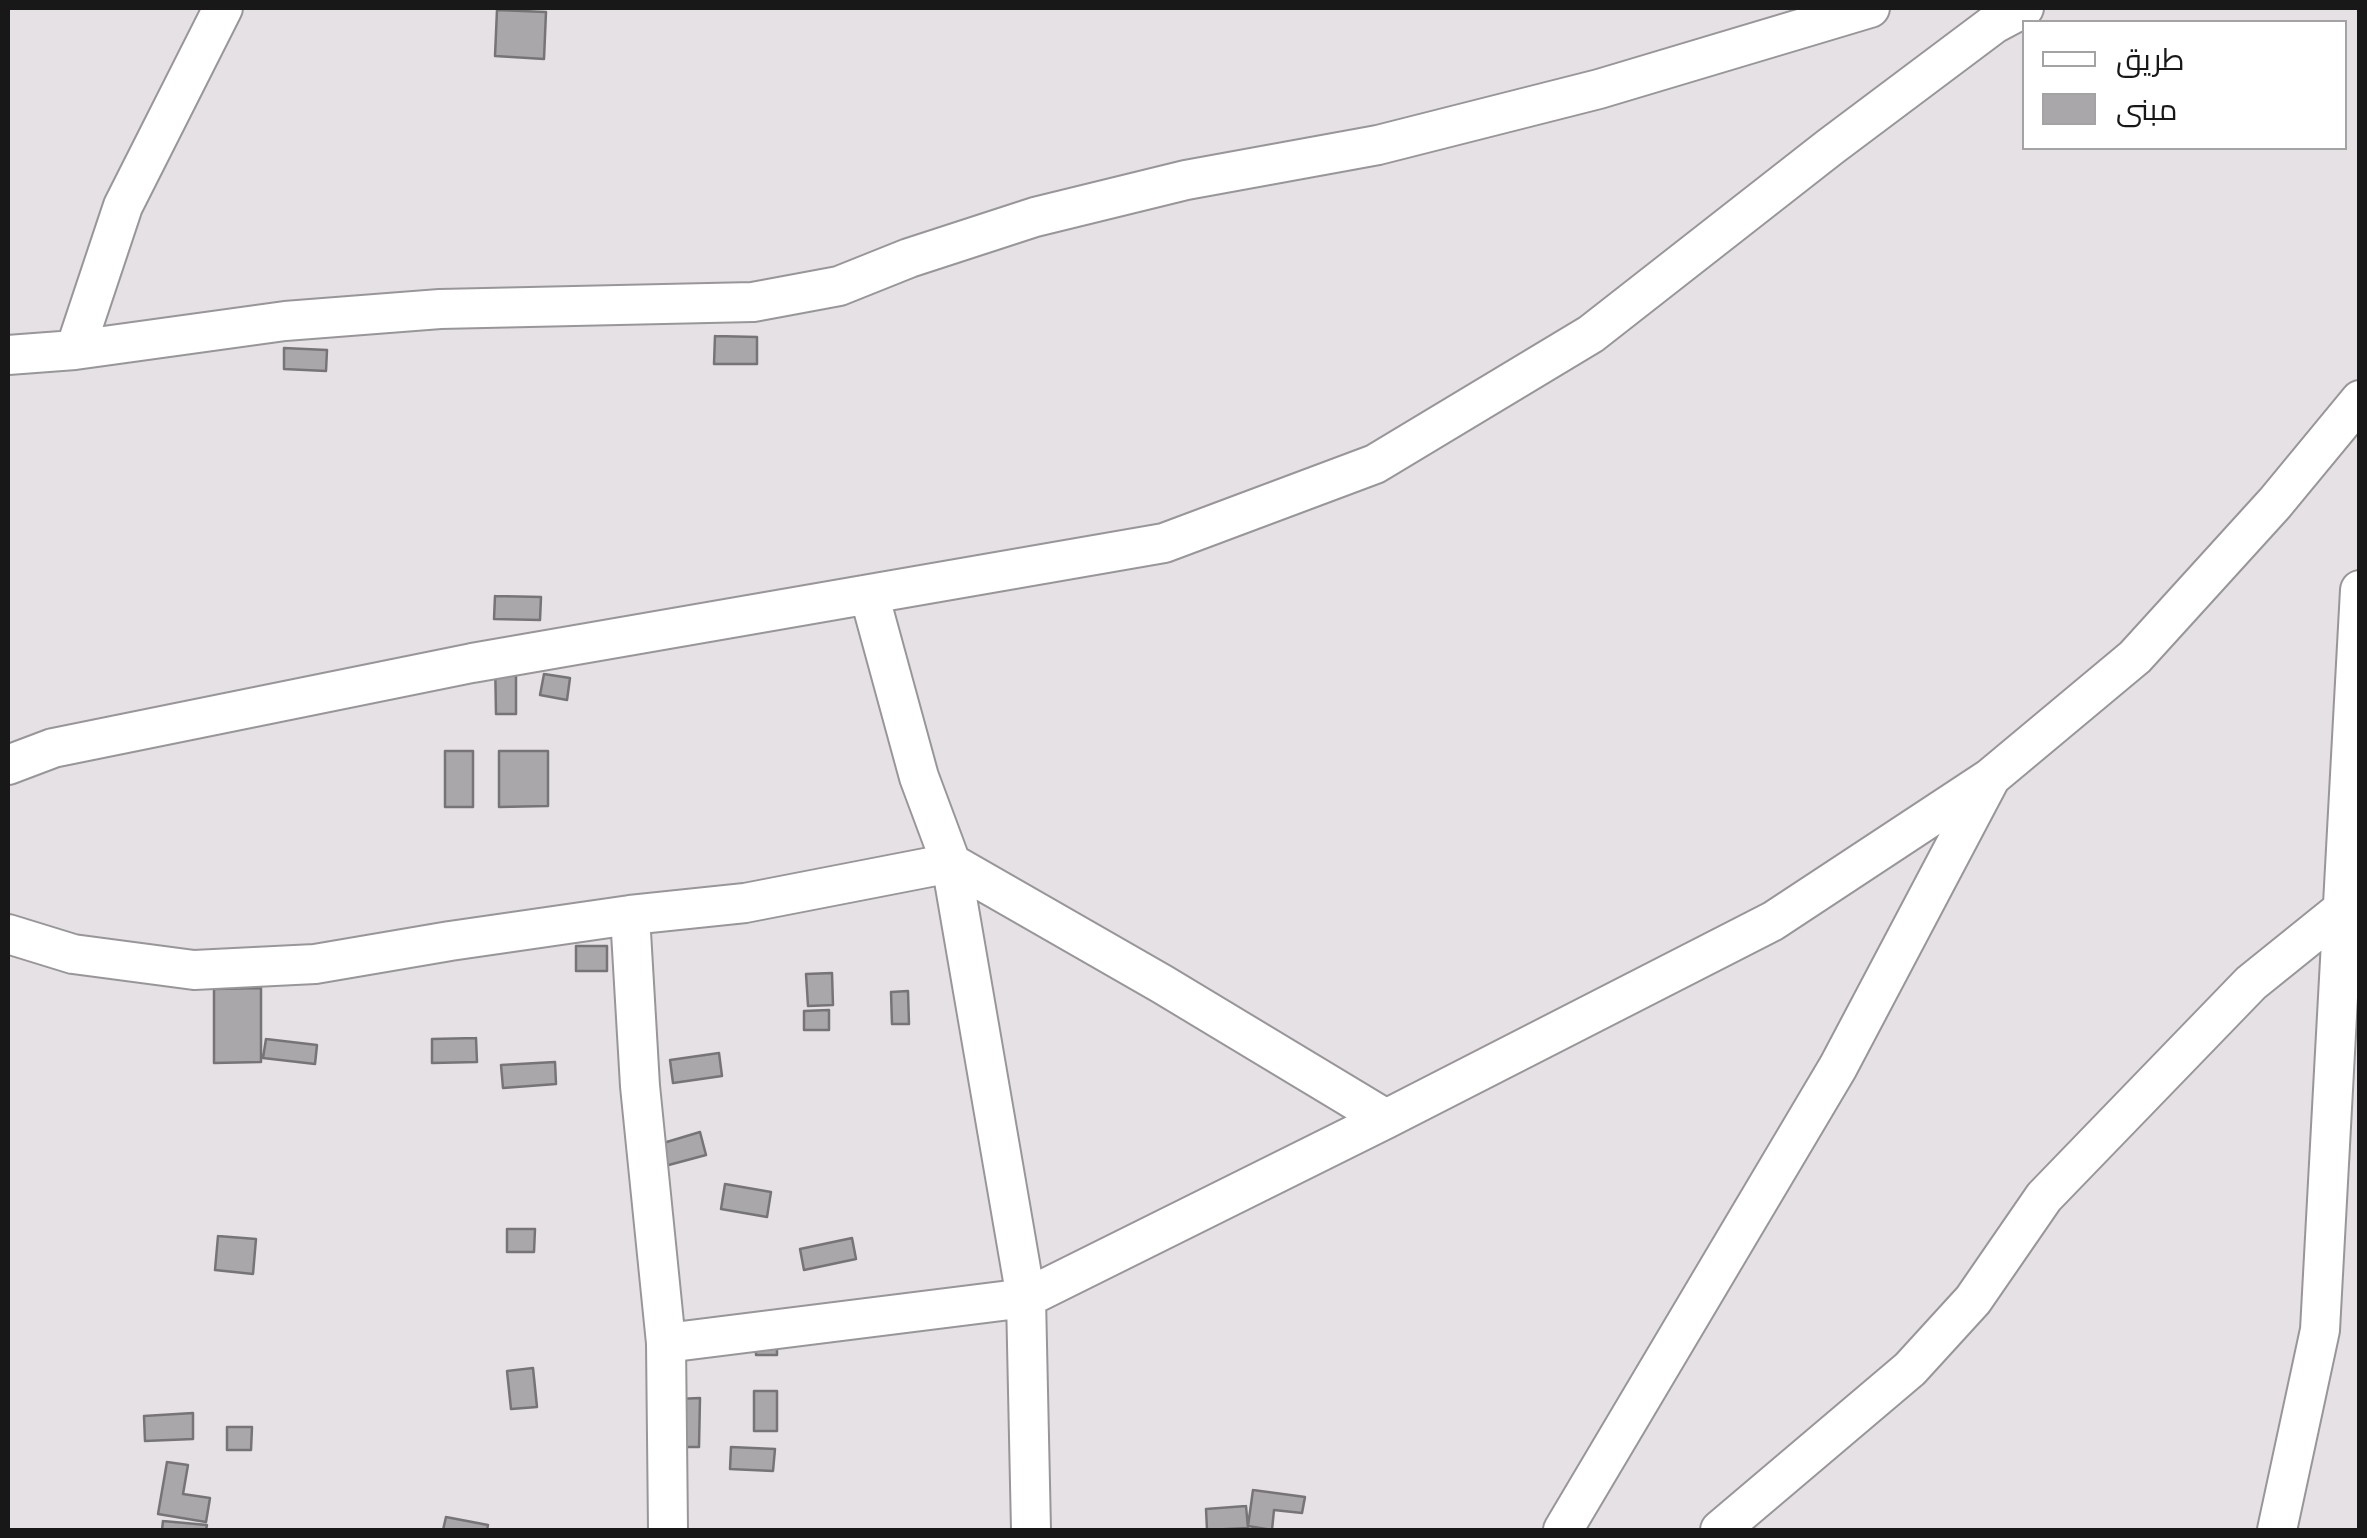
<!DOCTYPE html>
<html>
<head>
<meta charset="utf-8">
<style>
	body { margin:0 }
	#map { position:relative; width:2367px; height:1538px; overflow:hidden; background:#e5e1e4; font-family:"Sofia Sans Condensed",Cairo,sans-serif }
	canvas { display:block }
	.frame { position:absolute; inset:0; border:10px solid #191819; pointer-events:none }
	.legend { position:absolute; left:2022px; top:20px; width:325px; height:130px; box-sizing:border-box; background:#fff; border:2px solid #a3a3a3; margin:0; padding:12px 18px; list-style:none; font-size:30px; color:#191819 }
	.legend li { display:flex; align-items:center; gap:20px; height:50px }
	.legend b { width:50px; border:2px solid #a3a3a3 }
</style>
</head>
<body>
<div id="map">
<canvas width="2367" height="1538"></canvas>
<div class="frame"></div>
<ul class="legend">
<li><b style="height:12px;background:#fff"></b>طريق</li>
<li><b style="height:28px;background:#aaa7aa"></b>مبنى</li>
</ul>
</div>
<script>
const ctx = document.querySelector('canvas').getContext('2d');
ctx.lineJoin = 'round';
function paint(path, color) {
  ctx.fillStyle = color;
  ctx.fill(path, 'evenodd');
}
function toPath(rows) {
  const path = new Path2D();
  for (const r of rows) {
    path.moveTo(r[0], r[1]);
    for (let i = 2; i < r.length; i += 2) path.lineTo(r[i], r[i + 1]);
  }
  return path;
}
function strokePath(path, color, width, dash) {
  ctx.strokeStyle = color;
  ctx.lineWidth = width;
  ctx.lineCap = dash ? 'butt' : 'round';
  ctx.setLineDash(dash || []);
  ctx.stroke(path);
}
const building = toPath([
	[497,10,546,12,544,59,495,56,497,10],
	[715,336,757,337,757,364,714,364,715,336],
	[284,348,327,350,326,371,284,369,284,348],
	[495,596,541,597,540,620,494,619,495,596],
	[495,657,516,657,516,714,496,714,495,657],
	[544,674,570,678,567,700,540,695,544,674],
	[445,751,473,751,473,807,445,807,445,751],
	[499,751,548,751,548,806,499,807,499,751],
	[576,946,607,946,607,971,576,971,576,946],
	[832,973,833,1005,808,1006,806,974,832,973],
	[261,988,261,1062,214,1063,214,989,261,988],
	[908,991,909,1024,892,1024,891,992,908,991],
	[829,1010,829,1030,804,1030,804,1011,829,1010],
	[476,1038,477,1062,432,1063,432,1039,476,1038],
	[266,1039,317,1045,315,1064,263,1058,266,1039],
	[719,1053,722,1076,673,1083,670,1060,719,1053],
	[555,1062,556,1084,503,1088,501,1065,555,1062],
	[700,1132,706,1155,665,1166,660,1144,700,1132],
	[725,1184,771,1192,767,1217,721,1209,725,1184],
	[507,1229,535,1229,534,1252,507,1252,507,1229],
	[218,1236,256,1239,253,1274,215,1270,218,1236],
	[852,1238,856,1259,804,1270,800,1249,852,1238],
	[756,1332,777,1332,777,1355,756,1355,756,1332],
	[533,1368,537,1407,511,1409,507,1371,533,1368],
	[754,1391,777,1391,777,1431,754,1431,754,1391],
	[700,1398,699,1447,676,1447,677,1399,700,1398],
	[193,1413,193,1439,145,1441,144,1416,193,1413],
	[227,1427,252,1427,251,1450,227,1450,227,1427],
	[731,1447,775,1449,773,1471,730,1469,731,1447],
	[167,1462,188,1465,183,1494,210,1498,206,1522,158,1514,167,1462],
	[1253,1490,1305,1497,1302,1513,1274,1510,1272,1530,1248,1526,1253,1490],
	[1246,1506,1248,1528,1207,1530,1206,1509,1246,1506],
	[446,1517,488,1525,487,1530,443,1530,446,1517],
	[163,1521,207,1525,206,1530,162,1530,163,1521]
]);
const street = toPath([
	[75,350,123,206,223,8],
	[8,355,75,350,285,321,440,309,753,302,839,286,909,258,1035,217,1186,180,1378,145,1599,89,1870,8],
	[869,594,919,777,951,863,1026,1298,1031,1530],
	[8,765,53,748,472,663,1164,543,1375,464,1591,334,1830,147,1994,24,2024,8],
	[630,915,640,1086,666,1343,668,1530],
	[8,934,73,954,194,970,315,964,450,941,630,915,745,903,951,863,1162,984,1386,1119],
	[666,1343,1026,1298,1386,1119,1773,921,1990,778,2135,657,2275,503,2360,400],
	[1563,1530,1838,1067,1989,781],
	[1720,1530,1910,1369,1973,1300,2044,1197,2251,983,2354,900],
	[2277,1530,2320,1330,2360,590]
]);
paint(building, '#aaa7aa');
strokePath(building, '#777477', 2.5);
strokePath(street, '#999699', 42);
strokePath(street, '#fff', 38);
</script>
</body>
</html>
